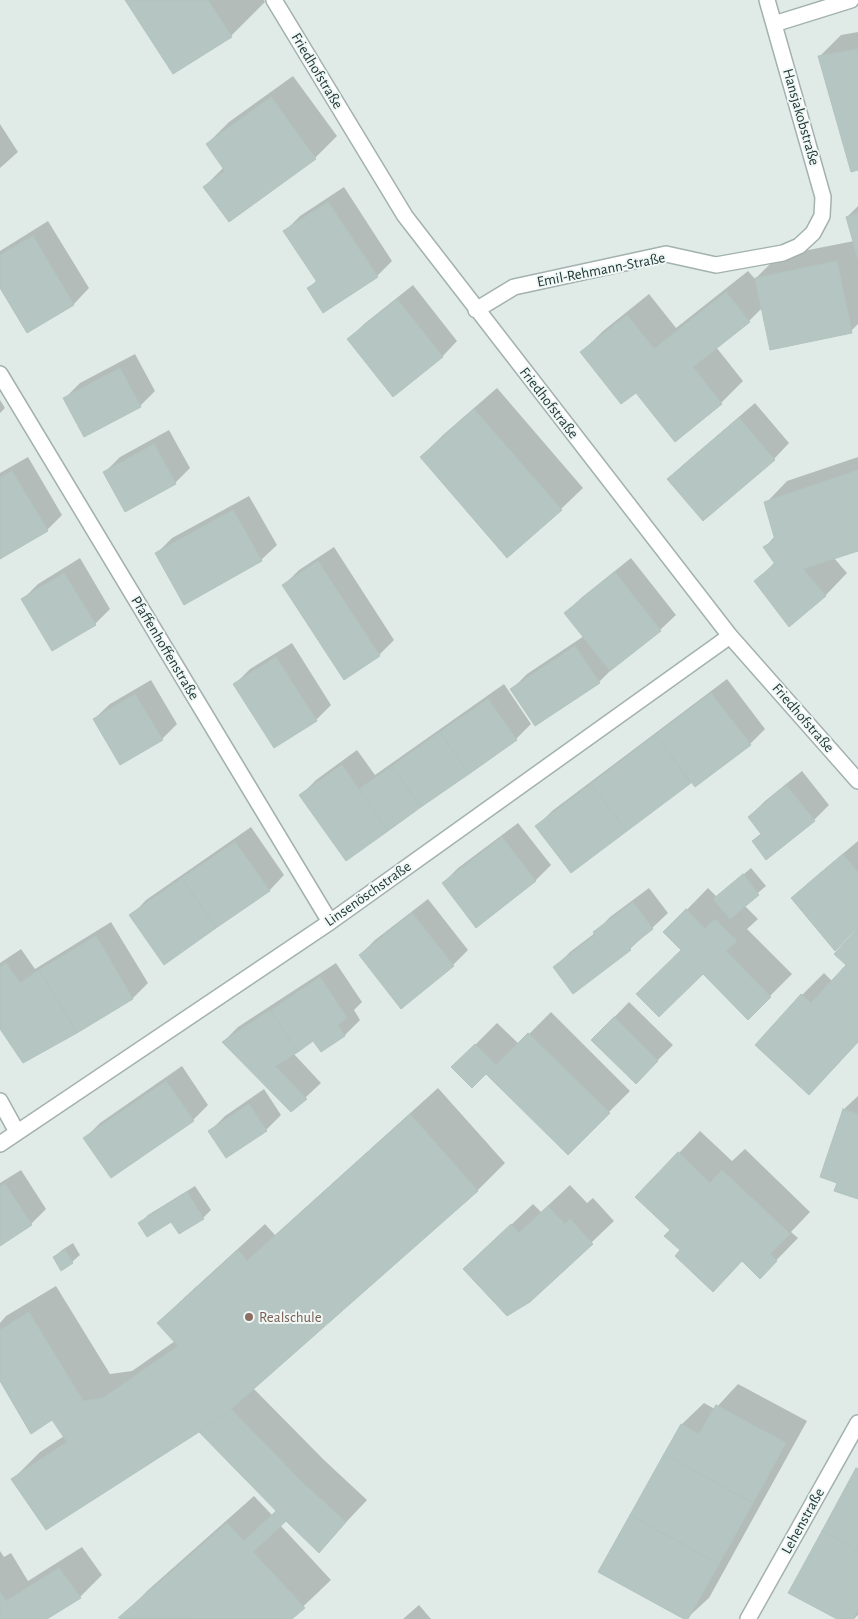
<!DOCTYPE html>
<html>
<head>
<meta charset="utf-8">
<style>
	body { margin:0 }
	canvas { display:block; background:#e0ebe7 }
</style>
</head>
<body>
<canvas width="858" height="1619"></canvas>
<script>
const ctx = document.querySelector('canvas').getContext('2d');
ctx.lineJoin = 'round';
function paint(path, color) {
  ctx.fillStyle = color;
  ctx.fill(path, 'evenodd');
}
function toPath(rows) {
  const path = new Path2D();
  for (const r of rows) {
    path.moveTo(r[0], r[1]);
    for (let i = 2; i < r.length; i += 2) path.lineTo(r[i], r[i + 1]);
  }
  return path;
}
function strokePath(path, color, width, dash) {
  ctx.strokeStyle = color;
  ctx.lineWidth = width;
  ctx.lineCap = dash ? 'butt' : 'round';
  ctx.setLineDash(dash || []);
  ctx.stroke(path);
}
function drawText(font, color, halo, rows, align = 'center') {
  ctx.font = font + ' "Alegreya Sans",sans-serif';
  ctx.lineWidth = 4;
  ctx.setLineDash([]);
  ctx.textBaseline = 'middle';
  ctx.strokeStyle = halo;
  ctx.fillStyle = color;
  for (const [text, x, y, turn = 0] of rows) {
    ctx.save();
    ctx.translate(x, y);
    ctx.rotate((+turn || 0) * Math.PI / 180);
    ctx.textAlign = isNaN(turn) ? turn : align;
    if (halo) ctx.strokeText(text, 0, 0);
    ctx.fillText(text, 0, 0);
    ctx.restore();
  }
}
const shadow = toPath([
	[127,0,264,0,265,2,231,36],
	[858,32,858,169,819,57,841,35],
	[293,76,337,136,315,158,204,187,224,167,207,144,229,122],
	[0,124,18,152,0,168],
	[344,187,392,261,377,276,308,289,317,280,285,231,300,216],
	[858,206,858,324,851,331,763,307,749,321,716,347,743,381,721,403,636,391,581,353,603,331,649,294,676,328,748,271,755,279,778,256,854,241,847,217],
	[48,221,89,288,74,304,27,331,0,286,0,251],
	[413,285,457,341,442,357,349,339,364,324],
	[135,354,155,391,140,406,65,398,80,383],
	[497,388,583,488,561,509,421,457,443,435],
	[0,400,5,408,0,413],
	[755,403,789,443,774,459,703,519,669,479,684,464],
	[169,430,190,468,175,483,104,473,120,457],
	[28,457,62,515,47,530,0,558,0,473],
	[858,457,858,549,834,558,847,573,826,595,789,625,755,582,775,562,765,547,775,536,766,503,787,481],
	[249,496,277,545,261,560,157,553,172,538],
	[334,547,394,640,379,655,284,585,299,570],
	[80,558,110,609,95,624,23,599,38,584],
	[631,558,676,615,660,630,614,667,599,682,512,689,527,674,584,636,566,613,581,598],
	[292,643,331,705,316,720,235,684,250,669],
	[727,679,765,729,750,744,692,781,571,871,537,826,552,811],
	[151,680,177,724,162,739,94,719,110,704],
	[504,684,531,724,516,739,346,859,301,795,316,780,357,750,375,775],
	[802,771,829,805,814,820,753,841,762,833,749,817,765,801],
	[518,823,551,865,536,880,476,926,443,883,458,868],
	[251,827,284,875,269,891,131,916,146,900],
	[858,841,858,926,793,898,808,883],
	[751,868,766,886,744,905,758,919,747,929,792,974,748,1018,665,932,708,888,717,897],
	[649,888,668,913,630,949,573,992,555,967,570,952,595,933,610,917],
	[428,899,468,950,453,965,360,955,375,940],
	[111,922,148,983,133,998,76,1032,0,1027,0,963,21,949,35,969],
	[858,930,858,1042,830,1072,802,995,824,973,833,982,848,965],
	[336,963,362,1002,354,1010,360,1020,345,1035,321,1051,314,1039,293,1053,321,1083,291,1111,223,1042,238,1027],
	[629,1002,673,1045,636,1082,592,1040],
	[551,1012,630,1091,568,1153,487,1072,453,1067,497,1023,519,1044],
	[182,1066,208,1105,193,1120,85,1138,100,1123],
	[438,1088,505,1163,478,1190,253,1388,324,1460,367,1500,319,1551,286,1520,280,1525,331,1580,290,1619,120,1619,147,1591,254,1496,272,1515,277,1510,199,1430,13,1479,40,1452,64,1436,53,1418,0,1378,0,1323,6,1316,56,1286,110,1374,132,1371,175,1341,159,1323,186,1296,265,1224,275,1235],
	[264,1089,281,1115,266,1130,210,1131,225,1116],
	[858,1096,858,1198,839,1182,822,1177,844,1109],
	[700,1131,732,1161,745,1149,810,1212,791,1232,798,1238,760,1277,743,1260,682,1250,671,1230,679,1153],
	[21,1170,46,1209,31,1224,0,1244,0,1183],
	[570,1185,587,1203,593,1198,614,1221,530,1301,487,1248,533,1204,541,1212],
	[195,1186,211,1210,203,1218,140,1223,148,1215],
	[73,1243,80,1255,72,1262,54,1257,62,1250],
	[738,1384,807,1421,709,1598,686,1619,600,1572,682,1424,704,1403,715,1409],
	[858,1467,858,1615,854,1619,839,1619],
	[82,1547,102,1575,80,1597,45,1619,0,1619,0,1551,4,1557,11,1553,28,1581],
	[419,1605,431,1619,403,1619]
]);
const building = toPath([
	[125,0,208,0,232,37,173,74,125,0],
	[858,49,858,170,851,172,818,56,858,49],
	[271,97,316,159,229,222,203,187,225,171,206,144,271,97],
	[328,202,378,277,323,313,307,288,317,282,283,231,328,202],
	[858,213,858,259,846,217,858,213],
	[33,236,74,305,27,333,0,288,0,255,33,236],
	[837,261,852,333,770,350,755,278,837,261],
	[726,292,750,322,693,367,722,404,675,442,636,393,621,404,580,352,627,315,654,349,726,292],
	[397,299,443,357,393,397,347,339,397,299],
	[120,368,141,407,84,437,63,398,120,368],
	[474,409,562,510,507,558,420,457,474,409],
	[739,418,775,460,703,521,667,479,739,418],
	[154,444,176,484,125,512,103,472,154,444],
	[858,470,858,551,803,569,826,596,789,627,754,581,775,564,763,547,775,540,764,502,858,470],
	[12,471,48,531,0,559,0,478,12,471],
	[233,510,262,561,184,605,155,553,233,510],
	[318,561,380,656,344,680,282,585,318,561],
	[615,572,661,631,610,671,564,613,615,572],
	[64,573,96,625,52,651,21,599,64,573],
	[575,646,600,683,535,726,510,689,575,646],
	[276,657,317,721,274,748,233,684,276,657],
	[711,693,751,745,695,787,655,735,711,693],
	[135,694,163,740,120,765,93,719,135,694],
	[488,699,517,740,469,774,440,732,488,699],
	[440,732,469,774,421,807,392,766,440,732],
	[655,735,691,783,627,831,591,784,655,735],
	[342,765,388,831,346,861,299,795,342,765],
	[392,766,421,807,388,831,359,789,392,766],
	[591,784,627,831,571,873,535,826,591,784],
	[786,785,815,821,766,860,752,841,761,834,748,817,786,785],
	[502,837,536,881,476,928,442,883,502,837],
	[235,842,270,891,216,928,182,878,235,842],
	[843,854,858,872,858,927,835,951,791,898,843,854],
	[743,874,759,895,730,919,713,899,743,874],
	[182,878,216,928,164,965,129,915,182,878],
	[633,902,653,929,629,948,631,950,573,994,553,967,595,935,593,932,633,902],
	[686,909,705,929,715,919,737,941,726,951,771,997,748,1020,703,974,659,1017,636,994,681,950,663,932,686,909],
	[412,913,454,966,401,1009,359,955,412,913],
	[858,928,858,1042,809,1095,755,1045,801,994,811,1003,846,965,834,954,858,928],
	[96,936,133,999,77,1033,39,970,96,936],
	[6,963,20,983,39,970,77,1033,23,1063,0,1029,0,967,6,963],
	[320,977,347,1018,338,1025,345,1036,321,1052,313,1041,298,1052,271,1010,320,977],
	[270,1010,298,1052,275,1066,307,1099,291,1112,222,1042,270,1010],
	[614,1017,658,1061,636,1084,591,1040,614,1017],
	[528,1033,610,1113,568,1155,486,1074,472,1088,451,1067,475,1044,496,1065,528,1033],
	[166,1081,194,1121,111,1178,83,1138,166,1081],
	[249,1104,267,1131,226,1158,208,1131,249,1104],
	[843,1109,858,1114,858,1199,834,1191,837,1183,820,1177,843,1109],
	[410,1114,478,1191,231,1409,199,1432,46,1530,11,1479,67,1442,52,1420,31,1434,0,1381,0,1330,29,1312,83,1401,103,1398,178,1346,157,1323,238,1250,247,1261,410,1114],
	[678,1152,710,1183,722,1170,790,1234,770,1254,777,1261,760,1279,742,1261,713,1292,675,1256,680,1250,664,1236,670,1230,635,1197,678,1152],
	[5,1184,32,1225,0,1246,0,1187,5,1184],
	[187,1192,204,1219,179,1234,171,1222,147,1237,138,1223,187,1192],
	[548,1206,565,1224,570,1219,593,1244,530,1302,507,1316,463,1269,511,1224,519,1233,548,1206],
	[65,1250,73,1263,61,1271,53,1257,65,1250],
	[716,1405,786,1443,753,1503,664,1454,681,1424,699,1434,716,1405],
	[231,1409,302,1482,346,1522,319,1553,286,1521,199,1432,231,1409],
	[664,1454,753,1503,719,1564,630,1515,664,1454],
	[856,1468,858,1469,858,1550,822,1531,856,1468],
	[276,1511,286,1521,253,1552,305,1608,292,1619,118,1618,227,1523,244,1541,276,1511],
	[630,1515,719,1564,688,1619,684,1619,598,1572,630,1515],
	[822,1531,858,1550,858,1610,853,1619,837,1619,788,1593,822,1531],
	[59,1568,81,1598,47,1619,0,1619,0,1592,6,1601,59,1568]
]);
const street = toPath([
	[274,0,405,216,730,636,858,781],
	[774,24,851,0],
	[476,310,514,287,666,254,716,265,783,253,799,246,813,233,822,216,823,197,767,0],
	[0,374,330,922],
	[0,1101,17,1132],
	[0,1144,330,922,730,636],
	[748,1619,858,1423]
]);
const markers = [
	[249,1317,5,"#8d6e63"]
];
const streetNames = [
	["Friedhofstraße",317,71,59],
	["Hansjakobstraße",801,117,74],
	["Emil-Rehmann-Straße",601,270,-11],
	["Friedhofstraße",549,403,52],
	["Pfaffenhoffenstraße",165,648,59],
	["Friedhofstraße",803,718,49],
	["Linsenöschstraße",368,894,-35],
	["Lehenstraße",803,1521,-61]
];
const educationNames = [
	["Realschule",259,1317]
];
paint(shadow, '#0003');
paint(building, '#b5c5c1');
strokePath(building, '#b2c4bf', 1);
strokePath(street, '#a3b2af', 18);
strokePath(street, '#fff', 15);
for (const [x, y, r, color] of markers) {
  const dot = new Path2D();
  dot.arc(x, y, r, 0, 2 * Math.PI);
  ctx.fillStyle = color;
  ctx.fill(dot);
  strokePath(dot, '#f0f7f5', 2);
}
drawText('15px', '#213a38', '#f0f7f5', streetNames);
drawText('15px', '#785e54', '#f0f7f5', educationNames, 'left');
</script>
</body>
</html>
